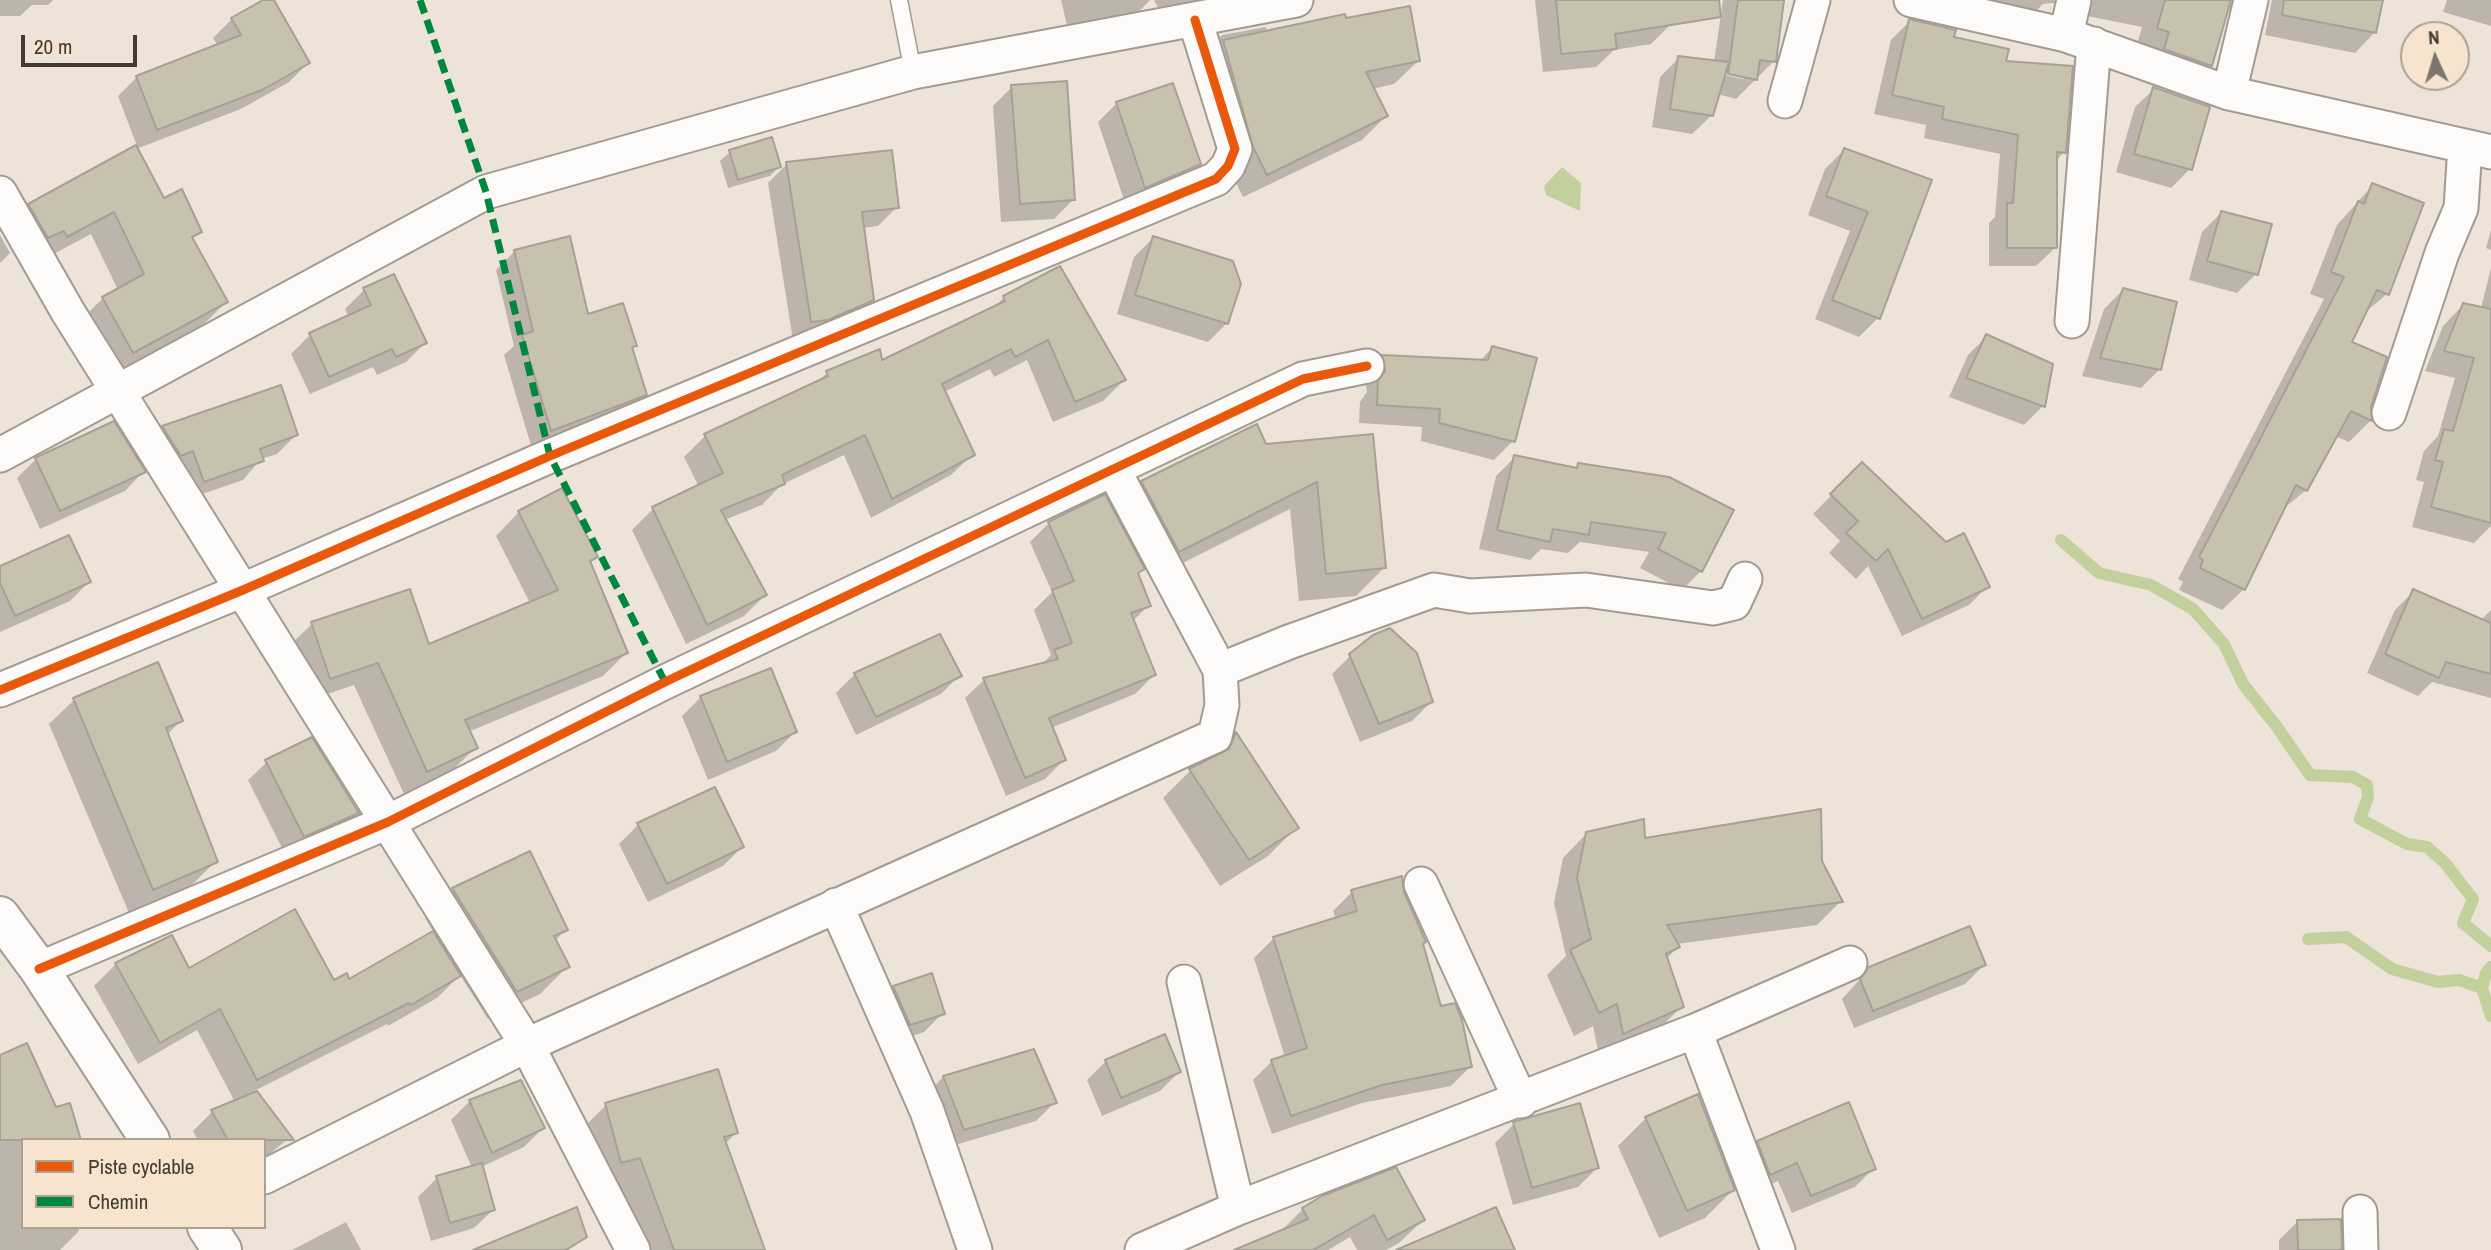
<!DOCTYPE html>
<html>
<head>
<meta charset="utf-8">
<style>
	body { margin:0 }
	#map { position:relative; width:2491px; height:1250px; overflow:hidden; background:#ede3d8; font-family:"Archivo Narrow",sans-serif }
	canvas { display:block }
	.legend { position:absolute; left:21px; top:1138px; width:245px; height:91px; box-sizing:border-box; background:#f6e4cf; border:2px solid #aea191; margin:0; padding:9px 12px; list-style:none; font-size:21px; color:#433c33 }
	.legend li { display:flex; align-items:center; gap:14px; height:35px }
	.legend b { width:35px; border:2px solid #aea191 }
	.north { position:absolute; left:2400px; top:21px; width:70px; height:70px; box-sizing:border-box; background:#f6e4cf; border:2px solid #aea191; border-radius:50%; rotate:356deg; font-size:19px; font-weight:700; line-height:28px; text-align:center; color:#433c33 }
	.north::after { content:''; display:block; margin:auto; width:24px; height:32px; background:#7e766d; clip-path:polygon(50% 0,100% 100%,50% 72%,0 100%) }
	.scale { position:absolute; left:21px; top:35px; width:116px; height:32px; box-sizing:border-box; border:4px solid #433c33; border-top:0; padding-left:9px; font-size:21px; line-height:24px; white-space:nowrap; color:#433c33; -webkit-text-stroke:5px #f6e4cf; paint-order:stroke }
</style>
</head>
<body>
<div id="map">
<canvas width="2491" height="1250"></canvas>
<ul class="legend">
<li><b style="height:9px;background:#e8590c"></b>Piste cyclable</li>
<li><b style="height:9px;background:#00873e"></b>Chemin</li>
</ul>
<div class="north">N</div>
<div class="scale">20 m</div>
</div>
<script>
const ctx = document.querySelector('canvas').getContext('2d');
ctx.lineJoin = 'round';
function paint(path, color) {
  ctx.fillStyle = color;
  ctx.fill(path, 'evenodd');
}
function toPath(rows) {
  const path = new Path2D();
  for (const r of rows) {
    path.moveTo(r[0], r[1]);
    for (let i = 2; i < r.length; i += 2) path.lineTo(r[i], r[i + 1]);
  }
  return path;
}
function strokePath(path, color, width, dash) {
  ctx.strokeStyle = color;
  ctx.lineWidth = width;
  ctx.lineCap = dash ? 'butt' : 'round';
  ctx.setLineDash(dash || []);
  ctx.stroke(path);
}
const water = toPath([
	[1562,167,1581,183,1580,211,1546,195,1544,186]
]);
const shadow = toPath([
	[0,0,53,0,48,5,32,5,20,16,0,16],
	[267,0,272,0,308,63,289,82,241,109,136,149,163,200,200,231,192,240,226,302,203,325,109,375,80,321,103,298,118,290,91,234,44,259,7,228,30,205,137,146,118,96,137,77,218,46,213,38,232,19],
	[1061,0,1150,0,1127,24,1069,34],
	[1154,0,1241,0,1163,17],
	[1535,0,1665,0,1670,25,1651,44,1614,50,1596,67,1543,72],
	[1723,0,1782,0,1774,61,1736,99,1717,94,1712,115,1692,134,1652,127,1660,77,1679,58,1714,62],
	[1720,71,1746,76,1743,79,1719,74],
	[1987,0,2229,0,2210,66,2188,88,2135,51,2142,27,2067,12,2054,3,2043,4,2032,15,1986,5],
	[2272,0,2381,0,2375,32,2355,53,2265,35],
	[2447,0,2491,0,2491,26,2443,12],
	[1344,20,1418,61,1394,84,1372,89,1386,116,1362,140,1243,197,1230,171,1199,59,1222,35,1266,27,1267,32],
	[1910,21,1952,38,2064,152,2056,161,2056,247,2036,266,1989,266,1989,223,1995,217,2000,154,1924,138,1926,125,1874,114,1891,40],
	[1012,87,1073,200,1054,219,1001,222,993,106],
	[2154,89,2190,169,2171,188,2116,172,2135,107],
	[1117,103,1199,164,1180,183,1126,206,1098,122],
	[771,139,779,167,770,176,728,188,720,161,730,152],
	[1844,150,1930,181,1878,318,1859,337,1815,319,1850,231,1808,215,1825,169],
	[787,164,897,207,878,226,863,228,872,300,853,319,793,340,768,183],
	[2372,186,2387,294,2363,314,2349,343,2370,421,2349,442,2335,436,2306,490,2282,510,2244,589,2222,610,2179,590,2183,582,2178,579,2324,299,2310,294,2337,225],
	[2221,213,2256,274,2237,293,2189,280,2202,232],
	[2491,230,2491,250,2486,248],
	[0,235,10,253,0,263],
	[1153,238,1227,323,1208,342,1117,314,1134,257],
	[515,251,587,316,635,345,631,350,645,394,626,413,532,449,504,355,514,346,496,270],
	[2491,268,2491,526,2474,543,2412,527,2424,482,2416,480,2424,451,2438,436,2455,378,2425,371,2443,326,2463,305,2481,308],
	[364,290,425,343,406,362,377,375,373,367,310,394,291,354,310,335,349,317,345,309],
	[2123,290,2160,369,2141,388,2082,376,2104,309],
	[1004,297,1124,380,1103,401,1053,422,1027,360,994,377,990,369,944,392,973,454,951,475,871,518,844,455,781,485,762,505,724,520,765,595,744,616,686,644,632,530,653,509,699,487,684,457,705,436,816,383,827,373,880,362,993,309],
	[1987,336,2051,365,2043,406,2024,425,1949,397,1968,355],
	[1492,348,1513,441,1494,460,1421,441,1422,427,1359,423,1360,402,1367,392,1364,376,1383,357,1479,362],
	[163,428,296,435,277,454,261,459,243,480,185,500,145,447],
	[1371,436,1384,568,1356,596,1299,601,1290,509,1151,579,1144,567,1137,574,1149,605,1132,622,1154,675,1135,694,1051,728,1064,760,1045,779,1006,796,965,698,984,680,1041,665,1051,655,1034,610,1052,592,1030,542,1049,523,1113,513,1142,483,1265,445],
	[1515,457,1574,469,1578,465,1668,479,1701,571,1682,590,1640,568,1649,552,1580,542,1568,553,1541,549,1530,560,1479,549,1496,476],
	[36,459,143,472,125,491,40,529,17,478],
	[1862,464,1988,586,1969,605,1902,636,1868,566,1856,579,1829,553,1840,541,1813,514],
	[519,512,596,557,589,563,626,653,603,676,468,732,475,748,452,771,404,794,354,685,307,701,288,647,312,624,427,646,530,603,496,536],
	[0,568,89,582,70,601,0,632],
	[2414,591,2481,620,2491,610,2491,698,2432,682,2418,696,2367,673,2395,610],
	[1351,655,1431,702,1412,721,1360,742,1332,674],
	[157,664,181,720,167,735,216,861,192,885,129,913,49,724,74,700],
	[855,674,960,675,941,694,856,735,836,693],
	[701,697,795,732,776,751,708,780,682,716],
	[1235,735,1296,828,1268,856,1220,886,1163,798,1191,770,1209,761],
	[267,762,357,813,338,832,285,854,248,780],
	[638,825,742,847,723,866,648,902,619,844],
	[1587,833,1821,862,1841,901,1817,925,1677,944,1678,947,1666,959,1682,1006,1658,1030,1599,1056,1593,1026,1574,1036,1547,975,1566,956,1554,903,1563,858],
	[529,853,566,929,555,941,568,966,540,994,488,1019,460,975,437,998,388,1026,387,1024,248,1094,290,1137,264,1159,264,1140,198,1140,193,1131,212,1112,235,1102,197,1030,138,1064,94,986,116,964,349,981,434,933,425,918,453,890],
	[1352,892,1421,945,1440,1008,1470,1067,1451,1086,1362,1103,1272,1134,1253,1080,1272,1061,1285,1057,1254,958,1273,939,1336,919,1333,911],
	[1984,965,1965,984,1854,1028,1842,999,1870,968],
	[894,988,943,1013,924,1032,891,1043,875,1007],
	[1033,1051,1055,1102,1036,1121,945,1148,925,1096,943,1077],
	[0,1057,23,1140,23,1227,78,1227,79,1231,60,1250,0,1250],
	[1106,1061,1179,1072,1160,1091,1102,1116,1087,1080],
	[470,1101,543,1128,524,1147,481,1167,494,1209,474,1228,431,1241,418,1197,437,1178,472,1168,451,1120],
	[606,1105,736,1133,725,1144,764,1250,643,1250,617,1180,598,1185,584,1127],
	[1646,1118,1733,1190,1705,1218,1659,1238,1618,1146],
	[1514,1124,1597,1168,1578,1187,1513,1205,1495,1143],
	[1758,1142,1874,1168,1855,1187,1792,1213,1778,1181,1751,1193,1739,1161],
	[1395,1170,1423,1220,1399,1243,1386,1250,1357,1250,1350,1237,1328,1250,1237,1250,1280,1232,1303,1209],
	[2298,1221,2340,1250,2279,1250,2279,1240],
	[346,1222,361,1250,292,1250]
]);
const stream = toPath([
	[2061,540,2099,573,2151,585,2193,609,2224,644,2243,684,2277,727,2310,775,2353,777,2367,785,2368,797,2360,819,2407,844,2427,847,2445,863,2473,899,2463,923,2491,946],
	[2308,939,2346,937,2392,969,2438,982,2459,980,2482,988,2491,1016],
	[2482,988,2486,973,2491,967]
]);
const building = toPath([
	[263,0,274,0,310,63,262,90,157,130,136,76,241,35,231,18,263,0],
	[1556,0,1719,0,1721,17,1615,34,1617,49,1561,54,1556,0],
	[1738,0,1784,0,1776,62,1760,60,1757,80,1728,74,1738,0],
	[2165,0,2231,0,2212,66,2164,49,2169,32,2157,28,2165,0],
	[2284,0,2383,0,2376,33,2282,15,2284,0],
	[1410,6,1420,61,1366,72,1388,116,1267,175,1253,147,1223,40,1345,14,1346,18,1410,6],
	[1909,19,1956,30,1954,37,2009,49,2006,61,2073,66,2066,153,2057,152,2057,248,2007,248,2007,203,2013,203,2018,135,1942,119,1944,107,1892,95,1909,19],
	[1678,56,1729,62,1713,116,1670,109,1678,56],
	[1067,81,1075,200,1020,204,1011,85,1067,81],
	[1173,83,1201,164,1145,188,1116,102,1173,83],
	[2153,87,2210,107,2192,170,2134,154,2153,87],
	[772,137,781,167,738,180,729,150,772,137],
	[136,145,164,198,182,189,202,232,192,237,228,302,133,353,102,297,144,274,114,212,67,237,64,231,48,238,28,204,136,145],
	[1844,148,1932,180,1880,319,1832,300,1868,212,1826,196,1844,148],
	[892,150,899,208,862,212,874,300,828,320,811,322,786,162,892,150],
	[2372,183,2424,203,2389,295,2377,290,2352,342,2387,357,2371,407,2372,421,2351,411,2307,491,2296,485,2245,590,2200,568,2203,560,2199,557,2344,277,2331,272,2358,201,2364,204,2372,183],
	[2221,211,2272,224,2258,275,2207,261,2221,211],
	[570,236,588,314,623,303,637,346,632,347,647,395,551,431,522,335,533,331,514,250,570,236],
	[1153,236,1233,261,1241,284,1228,324,1135,295,1153,236],
	[1060,266,1126,380,1075,402,1048,340,1015,357,1011,349,942,384,975,455,892,499,865,435,782,475,785,484,721,510,767,595,707,625,652,507,723,473,704,434,828,376,826,371,880,349,882,360,1005,301,1003,296,1060,266],
	[394,274,427,343,396,357,392,349,329,377,309,333,371,305,363,288,394,274],
	[2123,288,2177,302,2161,370,2100,358,2123,288],
	[2463,303,2491,309,2491,523,2431,507,2443,462,2435,460,2444,429,2453,431,2474,358,2444,351,2463,303],
	[1986,334,2053,364,2045,407,1966,378,1986,334],
	[1492,346,1537,358,1515,442,1439,423,1440,409,1377,405,1378,381,1385,371,1382,355,1488,360,1492,346],
	[281,385,298,435,260,449,264,461,204,482,193,451,181,456,162,426,281,385],
	[114,421,146,472,60,511,35,458,114,421],
	[1257,424,1266,444,1373,434,1386,568,1326,574,1317,482,1179,552,1141,481,1257,424],
	[1514,455,1577,468,1578,463,1669,477,1734,510,1702,572,1658,549,1666,533,1591,522,1589,535,1553,529,1550,542,1497,530,1514,455],
	[1862,462,1946,542,1964,533,1990,587,1922,619,1888,549,1876,561,1846,533,1858,521,1830,494,1862,462],
	[562,488,598,557,590,561,628,653,465,720,478,748,427,772,378,663,330,679,311,622,410,589,429,644,558,590,518,511,562,488],
	[1105,494,1145,569,1138,573,1151,606,1131,613,1156,675,1049,718,1066,760,1025,778,983,678,1058,659,1054,650,1072,643,1052,590,1074,581,1048,522,1105,494],
	[69,535,91,582,15,616,0,583,0,566,69,535],
	[2413,589,2491,623,2491,674,2446,662,2439,678,2385,654,2413,589],
	[1390,628,1417,653,1433,702,1379,724,1349,654,1373,635,1390,628],
	[940,634,962,676,876,717,854,673,940,634],
	[158,662,183,721,166,728,218,862,153,890,73,698,158,662],
	[771,668,797,732,727,762,700,696,771,668],
	[1236,732,1299,828,1249,860,1189,769,1229,749,1236,732],
	[312,737,359,813,304,837,265,760,312,737],
	[715,787,744,847,667,884,637,823,715,787],
	[1821,809,1822,861,1843,902,1667,925,1680,947,1666,954,1684,1007,1623,1034,1617,1004,1599,1013,1570,950,1591,939,1577,878,1586,832,1644,819,1645,838,1821,809],
	[530,851,568,930,554,936,570,967,517,992,452,888,530,851],
	[1402,876,1404,892,1426,942,1423,944,1441,1006,1455,1003,1462,1020,1472,1067,1382,1085,1291,1116,1271,1060,1307,1048,1273,937,1357,911,1351,890,1402,876],
	[295,909,334,980,347,973,349,979,433,931,461,976,411,1005,409,1003,257,1080,220,1009,160,1043,115,963,172,935,189,968,295,909],
	[1970,926,1986,965,1873,1011,1860,979,1869,967,1970,926],
	[932,973,945,1014,910,1025,893,986,932,973],
	[1165,1034,1181,1072,1121,1098,1105,1060,1165,1034],
	[27,1043,56,1107,70,1103,81,1140,0,1140,0,1055,27,1043],
	[1034,1049,1057,1103,964,1130,943,1076,1034,1049],
	[718,1069,738,1133,724,1137,765,1250,674,1250,640,1158,621,1163,605,1103,718,1069],
	[521,1080,545,1128,492,1153,469,1100,521,1080],
	[257,1091,294,1140,228,1140,211,1110,257,1091],
	[1698,1094,1735,1190,1687,1211,1645,1117,1698,1094],
	[1849,1102,1876,1169,1811,1196,1797,1163,1770,1175,1757,1141,1849,1102],
	[1580,1103,1599,1168,1532,1188,1513,1122,1580,1103],
	[482,1163,495,1210,450,1223,436,1176,482,1163],
	[1396,1167,1425,1220,1387,1240,1374,1215,1313,1250,1234,1250,1308,1219,1302,1208,1322,1196,1396,1167],
	[577,1207,587,1237,566,1250,473,1250,577,1207],
	[1496,1207,1515,1250,1396,1250,1496,1207],
	[2341,1219,2342,1250,2298,1250,2297,1220,2341,1219]
]);
const service = toPath([
	[899,0,913,72]
]);
const minor = toPath([
	[1911,0,2066,35,2229,93,2491,152],
	[2066,35,2074,0],
	[2229,93,2251,0],
	[1785,101,1813,0],
	[0,193,68,312,527,1045,633,1250],
	[2072,321,2094,44],
	[2389,413,2442,253,2461,208,2465,146],
	[0,455,486,192,913,72,1296,0],
	[1220,670,1289,642,1434,590,1470,596,1586,590,1713,608,1734,603,1745,579],
	[0,690,243,590,550,456,1216,179,1228,166,1235,149,1195,20],
	[1421,884,1521,1101],
	[836,905,927,1111,975,1250],
	[39,969,388,822,665,682,1303,379,1367,366],
	[1184,982,1238,1208],
	[1695,1031,1778,1250],
	[264,1177,527,1045,1215,736,1222,705,1220,670,1113,469],
	[2360,1212,2361,1250],
	[1142,1250,1238,1208,1695,1031,1850,963]
]);
const tertiary = toPath([
	[0,916,39,969,150,1140],
	[207,1227,222,1250]
]);
const quiet = toPath([
	[420,0,486,192,550,456,665,682]
]);
const cycleway = toPath([
	[0,690,243,590,550,456,1216,179,1228,166,1235,149,1195,20],
	[39,969,388,822,665,682,1303,379,1367,366]
]);
paint(water, '#c2d19c');
paint(shadow, '#0003');
strokePath(stream, '#c2d19c', 12);
paint(building, '#c8c1ae');
strokePath(building, '#a6a097', 2);
strokePath(service, '#a29b93', 19);
strokePath(minor, '#a29b93', 37);
strokePath(tertiary, '#a29b93', 42);
strokePath(service, '#fcfbf9', 16);
strokePath(minor, '#fcfbf9', 33);
strokePath(tertiary, '#fcfbf9', 38);
strokePath(quiet, '#00873e', 7, [14, 7]);
strokePath(cycleway, '#e8590c', 9);
</script>
</body>
</html>
